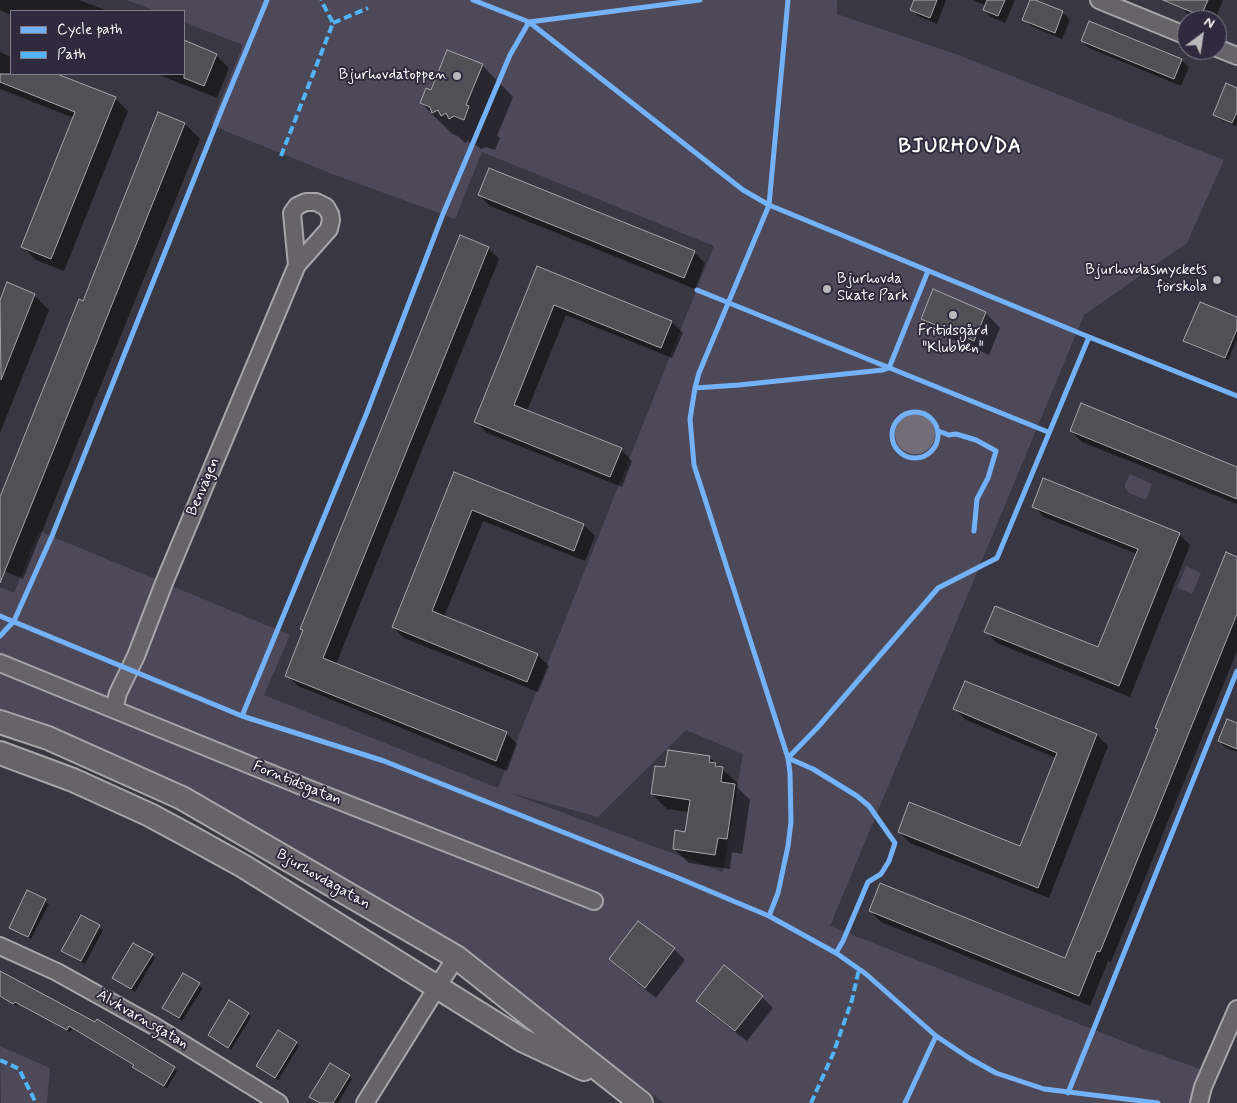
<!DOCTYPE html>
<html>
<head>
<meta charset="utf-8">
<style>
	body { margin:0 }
	#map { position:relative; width:1237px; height:1103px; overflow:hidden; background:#393741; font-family:Mynerve,sans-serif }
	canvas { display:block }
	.legend { position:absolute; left:10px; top:10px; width:175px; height:65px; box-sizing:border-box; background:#2f2a3d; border:1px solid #827f8b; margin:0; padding:6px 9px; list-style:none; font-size:15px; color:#fff }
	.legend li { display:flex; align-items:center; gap:10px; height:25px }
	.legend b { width:25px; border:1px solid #827f8b }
	.north { position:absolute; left:1177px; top:10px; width:50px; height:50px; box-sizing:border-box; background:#2f2a3d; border:1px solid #827f8b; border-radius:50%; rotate:31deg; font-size:14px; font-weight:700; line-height:20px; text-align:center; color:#fff }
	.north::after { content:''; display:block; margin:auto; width:18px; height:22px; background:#bab9bc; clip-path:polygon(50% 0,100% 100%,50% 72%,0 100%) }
</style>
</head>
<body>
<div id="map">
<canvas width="1237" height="1103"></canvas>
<ul class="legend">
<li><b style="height:6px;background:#73b2f8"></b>Cycle path</li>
<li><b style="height:6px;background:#52b3f8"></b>Path</li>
</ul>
<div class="north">N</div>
</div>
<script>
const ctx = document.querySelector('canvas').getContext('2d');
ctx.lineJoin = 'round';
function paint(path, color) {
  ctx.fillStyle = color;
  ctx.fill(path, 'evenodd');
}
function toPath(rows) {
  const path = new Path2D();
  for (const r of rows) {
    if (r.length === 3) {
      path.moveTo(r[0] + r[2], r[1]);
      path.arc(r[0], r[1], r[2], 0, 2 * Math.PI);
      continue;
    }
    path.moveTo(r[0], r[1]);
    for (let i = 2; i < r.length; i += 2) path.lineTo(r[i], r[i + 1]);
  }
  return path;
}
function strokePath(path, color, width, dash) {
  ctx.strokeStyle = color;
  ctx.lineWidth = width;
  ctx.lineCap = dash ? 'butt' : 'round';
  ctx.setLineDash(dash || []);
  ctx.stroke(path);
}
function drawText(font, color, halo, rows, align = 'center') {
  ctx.font = font + ' Mynerve,sans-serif';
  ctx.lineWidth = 4;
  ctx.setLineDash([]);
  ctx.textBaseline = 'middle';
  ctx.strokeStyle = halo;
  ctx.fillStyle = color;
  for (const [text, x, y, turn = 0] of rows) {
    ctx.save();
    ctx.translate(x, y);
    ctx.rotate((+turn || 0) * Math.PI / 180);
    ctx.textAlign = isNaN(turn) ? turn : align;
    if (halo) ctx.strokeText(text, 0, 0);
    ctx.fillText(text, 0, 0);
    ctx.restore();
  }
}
const green = toPath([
	[127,0,837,0,837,14,961,56,1224,160,1187,243,1084,315,830,926,1138,1047,1200,1069,1190,1103,664,1103,458,954,0,712,0,587,14,593,39,531,290,635,264,695,498,788,714,246,482,152,455,219,335,175,228,132,211,124,243,45,184,22,184,11,156,11],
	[686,730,743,754,723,872,507,792,598,817],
	[1130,474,1152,484,1146,500,1129,493,1125,488,1125,484],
	[1186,566,1201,573,1192,594,1177,588],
	[0,1046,50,1068,47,1103,1,1103]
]);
const water = toPath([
	[915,434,20]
]);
const shadow = toPath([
	[0,0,79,0,108,11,11,11,11,15,0,10],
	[915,0,946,0,937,24,918,16,911,9],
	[973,0,1015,0,1005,23,991,17,984,10,986,6],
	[1032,0,1063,13,1070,20,1062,39,1031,26,1024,19],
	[1186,0,1223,0,1215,20,1193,19,1182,8],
	[1082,41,1181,60,1189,67,1181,86,1089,48],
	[184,42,216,55,229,68,217,98,157,74,184,74],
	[0,52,11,57,11,74,54,74,115,98,128,111,64,271,36,260,23,247,74,118,0,89],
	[482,65,513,97,497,136,500,138,495,150,486,147,481,149,476,145,473,146,468,141,465,143,458,136,452,134,421,103,432,92],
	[1237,89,1237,122,1236,126,1217,118,1214,115],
	[159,114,185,124,200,139,23,579,0,569,0,501,84,302],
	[479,195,694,252,705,263,695,289,490,206],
	[488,248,499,259,336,664,506,733,517,744,507,771,298,686,287,675],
	[538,268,672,322,683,333,672,358,566,315,527,411,621,450,632,461,622,487,487,433,476,422],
	[8,284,34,295,49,310,0,433,0,304],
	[986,313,1000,328,989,355,937,333,922,318],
	[1237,319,1237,339,1228,360,1188,344,1185,341],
	[1071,431,1237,468,1237,504,1082,442],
	[455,473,584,525,595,536,585,561,483,521,444,617,538,655,549,666,538,692,404,638,393,627],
	[1033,506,1179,534,1190,545,1130,697,997,643,986,632,1099,649,1137,554,1044,517],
	[1237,558,1237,651,1111,962,1108,961,1090,1006,881,922,870,911,1065,959,1159,730,1156,728],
	[966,683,1097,735,1108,746,1049,898,910,843,899,832,1020,847,1056,758,966,720,955,709],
	[1237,724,1237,752,1226,748,1219,741],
	[709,757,737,783,737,787,750,800,742,854,732,852,730,869,689,863,674,849,686,833,690,812,667,809,652,794,666,769],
	[28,892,49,904,31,939,10,927],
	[81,917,103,930,85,964,63,951],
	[674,949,685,960,656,998,621,970,610,959],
	[152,955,155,958,135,992,114,978],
	[0,973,174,1068,177,1071,167,1088,137,1070,134,1067,135,1066,73,1028,70,1032,18,1004,17,1006,0,997],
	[183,975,203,988,182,1021,163,1008],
	[762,997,773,1008,747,1041,708,1012,698,1001],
	[248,1014,251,1017,231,1050,210,1035],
	[296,1043,299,1046,278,1080,257,1066],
	[349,1076,352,1079,338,1103,319,1103,311,1097]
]);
const building = toPath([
	[914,0,937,0,930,18,910,10,914,0],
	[987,0,1005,0,998,16,983,10,987,0],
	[1030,0,1035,0,1063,11,1055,33,1022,20,1030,0],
	[1163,0,1208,0,1201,16,1163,0],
	[1089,21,1182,59,1174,79,1081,41,1089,21],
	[184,40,217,54,204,86,184,78,184,40],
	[447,50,483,64,466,105,469,106,464,120,454,116,449,119,446,113,441,116,438,110,432,113,430,107,420,103,426,88,431,90,447,50],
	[0,74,57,74,116,97,51,259,21,247,75,112,0,82,0,74],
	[1226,83,1237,88,1237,112,1232,123,1213,115,1226,83],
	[158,112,185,123,0,583,0,497,79,299,83,301,158,112],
	[489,168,695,251,684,278,478,195,489,168],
	[460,235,489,247,323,658,507,732,496,761,285,676,303,630,300,629,460,235],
	[537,266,672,321,661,348,554,305,514,405,622,448,610,477,474,422,537,266],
	[7,282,35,294,1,380,0,300,7,282],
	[933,289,986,312,974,341,921,319,933,289],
	[1200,302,1237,317,1237,329,1225,358,1183,341,1200,302],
	[1081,403,1237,467,1237,499,1070,431,1081,403],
	[454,472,584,524,574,551,472,510,432,611,538,654,527,682,392,627,454,472],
	[1043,478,1180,533,1119,686,984,632,995,606,1098,647,1138,549,1032,507,1043,478],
	[1226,552,1237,557,1237,614,1100,952,1097,951,1079,996,869,911,880,883,1065,958,1158,729,1155,728,1226,552],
	[965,681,1097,734,1038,888,898,832,909,802,1020,846,1057,753,953,709,965,681],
	[1227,719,1237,723,1237,749,1218,741,1227,719],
	[668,750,710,756,709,762,716,763,715,766,723,767,721,782,735,784,727,839,718,838,715,855,673,849,675,830,685,832,690,800,651,794,655,766,665,767,668,750],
	[27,890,46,899,28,937,9,928,27,890],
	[81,915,100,925,81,961,61,951,81,915],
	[638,921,675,948,645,988,609,959,638,921],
	[133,943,153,954,131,989,112,978,133,943],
	[724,965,763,996,735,1031,696,1001,724,965],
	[0,971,95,1022,97,1019,175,1067,164,1086,132,1067,134,1065,69,1026,67,1030,15,1002,13,1004,0,996,0,971],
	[183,973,200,983,179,1018,162,1008,183,973],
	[229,1000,249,1013,228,1048,208,1035,229,1000],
	[278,1030,297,1042,275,1078,256,1066,278,1030],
	[330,1063,350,1075,333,1103,320,1103,309,1097,330,1063]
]);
const street = toPath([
	[1099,0,1187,36],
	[1217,48,1237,56],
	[0,663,309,789,594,901],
	[114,709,118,693,136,656,164,583,297,265,292,213,297,206,306,202,316,202,326,207,330,214,331,220,329,229,297,265],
	[0,946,57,972,154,1026,279,1103],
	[365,1103,456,957],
	[1199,1103,1203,1087,1237,1009]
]);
const secondary = toPath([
	[0,722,48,738,182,798,456,957,641,1103],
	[0,753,73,780,150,815,187,835,243,866,522,1040,584,1069]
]);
const quiet = toPath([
	[333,23,368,8],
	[281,156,333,23,321,0],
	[0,1060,19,1069,36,1103],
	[811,1103,833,1054,852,1000,859,969]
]);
const cycleway = toPath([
	[473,0,529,22,743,190,769,205,1089,337,1237,396],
	[529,22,700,0],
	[697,290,1048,432],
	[695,388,739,385,883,370,889,368,928,271],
	[915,435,23],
	[938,431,949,435,956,434,976,440,996,451,988,478,977,499,974,531],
	[0,616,242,716,384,761,676,877,769,916,836,953,866,974,936,1036,969,1058,996,1073,1044,1089,1158,1103],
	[0,636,14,621,52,536,222,109,267,0],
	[242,716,366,415,443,214,510,55,529,22],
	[788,758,818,727,938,588,997,558,1089,337],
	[788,758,813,769,857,796,869,806,895,843,889,861,881,874,868,882,843,941,836,953],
	[769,916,778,893,788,846,791,822,790,773,788,758,694,465,690,419,695,388,699,373,769,205,788,0],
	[1068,1093,1237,671],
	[905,1103,936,1036]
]);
const markers = [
	[457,76,5,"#bab9bc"],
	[1217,280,5,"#bab9bc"],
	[827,289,5,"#bab9bc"],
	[953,315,5,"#bab9bc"]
];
const poiNames = [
	["Bjurhovdatoppen",447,76],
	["Bjurhovdasmyckets",1207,271],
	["förskola",1207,288],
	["Bjurhovda",837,280,"left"],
	["Skate Park",837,297,"left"],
	["Fritidsgård",953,332,"center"],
	["\"Klubben\"",953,349,"center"]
];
const streetNames = [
	["Benvägen",204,487,-67],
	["Forntidsgatan",297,784,22],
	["Bjurhovdagatan",323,880,30],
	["Älvkvarnsgatan",142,1020,30]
];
const districtNames = [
	["BJURHOVDA",960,148]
];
paint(green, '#4e4958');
paint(water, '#716e79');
paint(shadow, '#0007');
paint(building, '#515056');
strokePath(building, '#a6a5aa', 1);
strokePath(street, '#a6a5aa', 20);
strokePath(secondary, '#a6a5aa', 26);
strokePath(street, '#66646a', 16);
strokePath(secondary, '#66646a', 22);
strokePath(quiet, '#52b3f8', 4, [8, 4]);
strokePath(cycleway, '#73b2f8', 5);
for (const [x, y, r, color] of markers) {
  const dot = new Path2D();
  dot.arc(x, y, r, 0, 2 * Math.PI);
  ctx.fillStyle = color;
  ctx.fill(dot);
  strokePath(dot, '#2f2a3d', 2);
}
drawText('15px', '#fff', '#2f2a3d', poiNames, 'right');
drawText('15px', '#fff', '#2f2a3d', streetNames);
ctx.letterSpacing = '1px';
drawText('bold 20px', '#fff', '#2f2a3d', districtNames);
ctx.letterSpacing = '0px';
</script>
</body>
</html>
